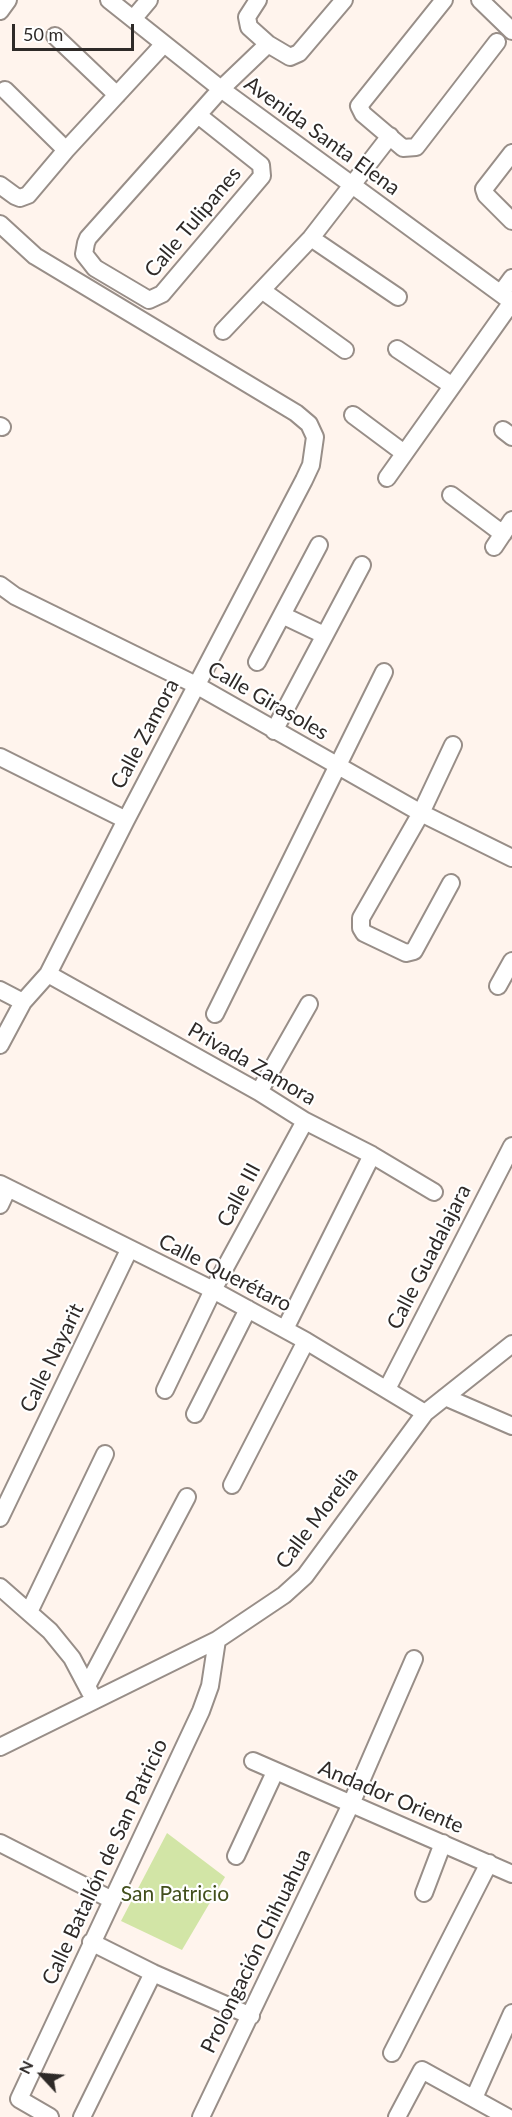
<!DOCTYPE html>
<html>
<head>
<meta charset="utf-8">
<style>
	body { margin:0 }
	#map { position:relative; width:512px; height:2117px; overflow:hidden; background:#fff4ed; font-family:Lato,sans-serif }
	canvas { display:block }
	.north { position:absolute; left:12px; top:2045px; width:60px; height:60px; -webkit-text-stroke:4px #fff; paint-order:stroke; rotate:296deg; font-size:16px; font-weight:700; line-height:24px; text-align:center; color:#2e2a28 }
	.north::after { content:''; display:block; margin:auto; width:21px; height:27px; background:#2e2a28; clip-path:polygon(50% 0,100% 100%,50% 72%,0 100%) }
	.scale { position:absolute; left:12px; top:24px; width:122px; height:27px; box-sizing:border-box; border:3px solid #2e2a28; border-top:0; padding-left:8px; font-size:18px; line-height:21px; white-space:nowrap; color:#2e2a28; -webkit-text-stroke:4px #fff; paint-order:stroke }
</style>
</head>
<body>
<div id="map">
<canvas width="512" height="2117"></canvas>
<div class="north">N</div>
<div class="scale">50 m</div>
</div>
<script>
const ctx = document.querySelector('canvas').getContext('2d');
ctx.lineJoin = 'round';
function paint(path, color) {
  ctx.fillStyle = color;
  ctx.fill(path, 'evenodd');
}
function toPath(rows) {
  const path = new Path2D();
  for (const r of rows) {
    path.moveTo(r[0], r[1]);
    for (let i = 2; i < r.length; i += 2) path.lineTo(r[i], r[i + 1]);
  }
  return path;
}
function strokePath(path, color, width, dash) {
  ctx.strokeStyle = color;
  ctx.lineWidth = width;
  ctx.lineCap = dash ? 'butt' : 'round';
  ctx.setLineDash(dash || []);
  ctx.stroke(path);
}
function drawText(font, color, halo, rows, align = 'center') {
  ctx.font = font + ' Lato,sans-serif';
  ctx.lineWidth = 4.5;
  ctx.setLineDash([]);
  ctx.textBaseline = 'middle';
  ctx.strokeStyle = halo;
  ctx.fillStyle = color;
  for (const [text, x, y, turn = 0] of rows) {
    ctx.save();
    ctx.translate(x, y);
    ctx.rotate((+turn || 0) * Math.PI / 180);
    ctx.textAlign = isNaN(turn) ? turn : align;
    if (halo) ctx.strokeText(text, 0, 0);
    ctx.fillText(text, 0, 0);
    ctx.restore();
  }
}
const green = toPath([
	[167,1833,225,1877,182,1950,121,1921]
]);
const minor = toPath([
	[109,0,221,89,512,302],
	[258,0,247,17,249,27,268,44,290,57,299,53,344,0],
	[444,0,359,106,363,114,403,148,416,147,497,42],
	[480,0,512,31],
	[0,11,8,0],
	[133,19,149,0],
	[55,36,117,95],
	[5,90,66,150],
	[198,115,261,165,262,176,162,294,149,300,95,268,84,254,86,243,88,238,221,89,268,44],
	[512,153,484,189,486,195,512,221],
	[0,185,15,196,20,198,28,195,66,150,163,45],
	[0,224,35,256,296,413,309,424,315,437,311,465,304,480,126,820,48,974,23,1002,0,1045],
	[311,238,398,297],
	[263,291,345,350],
	[501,293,512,278],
	[223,331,311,238,390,136],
	[397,349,451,385],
	[353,415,404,453],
	[0,426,2,427],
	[503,430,512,437],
	[387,478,512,302],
	[451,495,503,534],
	[494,547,512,520],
	[0,585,15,596,196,685,421,813,512,858],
	[282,615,324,635],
	[257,662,319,545],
	[274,731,362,565],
	[0,757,126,820],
	[451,883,414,951,406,953,364,933,361,928,361,918,421,813,453,745],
	[48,974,259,1092,305,1121,372,1155,434,1192],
	[498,986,512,961],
	[0,990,23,1002],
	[215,1014,384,672],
	[259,1092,309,1004],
	[0,1184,213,1290,306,1341,425,1413],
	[0,1205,8,1188],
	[285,1329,372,1155],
	[387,1389,512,1146],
	[165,1390,213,1290,305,1121],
	[445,1397,512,1426],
	[195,1414,248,1309],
	[232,1485,306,1341],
	[0,1518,129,1250],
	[0,1587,50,1631,72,1658,90,1692],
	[29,1612,105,1454],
	[87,1686,187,1497],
	[0,1747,217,1640,284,1595,305,1576,425,1413,512,1344],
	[253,1761,512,1874],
	[0,1843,112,1900],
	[236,1856,275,1772],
	[424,1893,443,1843],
	[91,1942,153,1973,251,2016],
	[392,2053,489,1863],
	[474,2098,512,2013],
	[50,2117,19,2099,201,1711,210,1686,217,1640],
	[82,2117,153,1973],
	[201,2117,351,1804,414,1659],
	[397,2117,422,2070,507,2117]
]);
const streetNames = [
	["Avenida Santa Elena",322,136,36],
	["Calle Tulipanes",193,222,-50],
	["Calle Girasoles",268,701,30],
	["Calle Zamora",145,734,-62],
	["Privada Zamora",252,1064,30],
	["Calle III",239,1195,-62],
	["Calle Guadalajara",429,1257,-63],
	["Calle Querétaro",225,1273,27],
	["Calle Nayarit",52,1358,-64],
	["Calle Morelia",317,1518,-53],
	["Andador Oriente",391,1797,23],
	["Calle Batallón de San Patricio",105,1862,-65],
	["Prolongación Chihuahua",256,1951,-64]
];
const parkNames = [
	["San Patricio",175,1894]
];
paint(green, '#d2e5a6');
strokePath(minor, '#988e88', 20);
strokePath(minor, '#fff', 16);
drawText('21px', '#2e2a28', '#fff', streetNames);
drawText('21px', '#424f1c', '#fff', parkNames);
</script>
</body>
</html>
